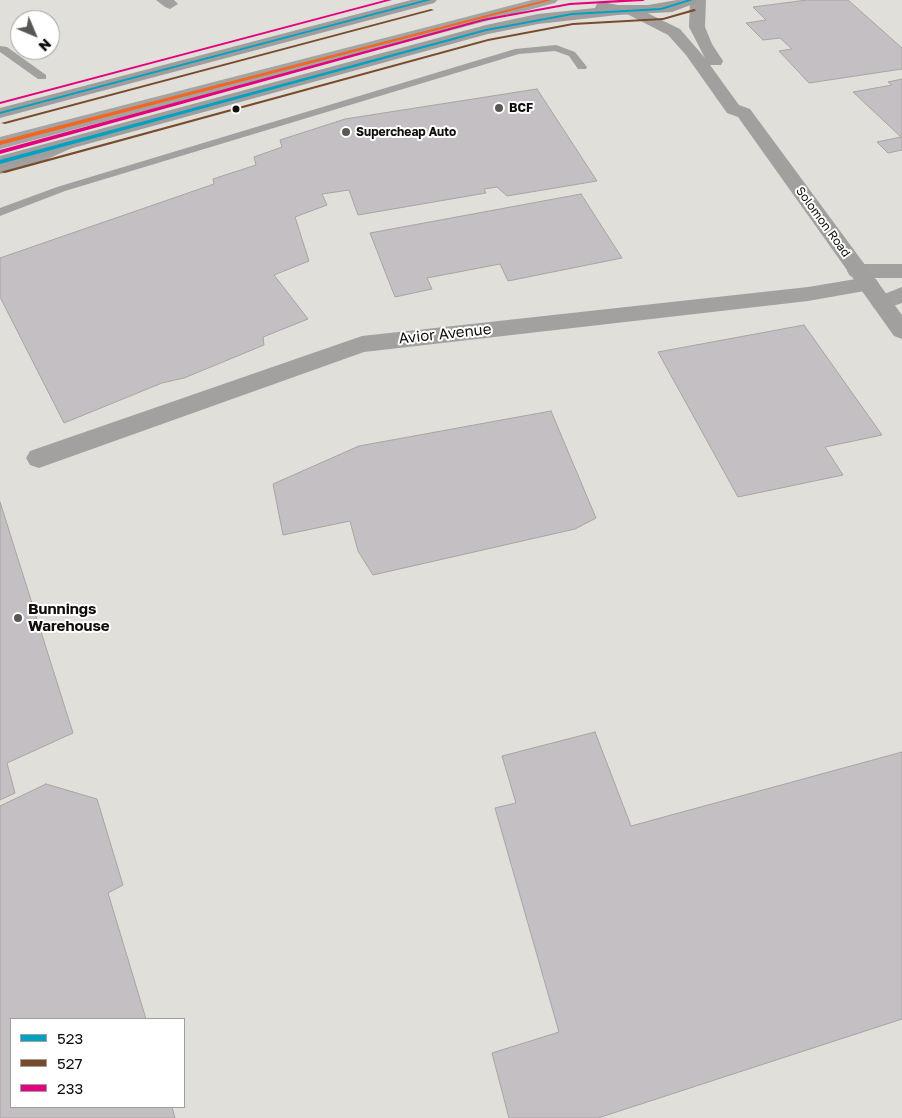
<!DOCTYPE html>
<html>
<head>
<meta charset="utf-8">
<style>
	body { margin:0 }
	#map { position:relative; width:902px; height:1118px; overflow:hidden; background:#e0dfda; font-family:"Golos Text",sans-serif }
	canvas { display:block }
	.legend { position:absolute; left:10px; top:1018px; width:175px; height:90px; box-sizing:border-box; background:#fff; border:1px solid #9f9f9d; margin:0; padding:6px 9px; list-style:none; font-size:15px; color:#0f0e0b }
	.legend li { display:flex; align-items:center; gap:10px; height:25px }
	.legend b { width:25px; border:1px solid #9f9f9d }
	.north { position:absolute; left:10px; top:10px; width:50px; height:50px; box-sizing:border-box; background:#fff; border:1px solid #9f9f9d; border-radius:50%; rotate:135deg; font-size:14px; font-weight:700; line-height:20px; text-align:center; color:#0f0e0b }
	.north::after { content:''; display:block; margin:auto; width:18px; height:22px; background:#585753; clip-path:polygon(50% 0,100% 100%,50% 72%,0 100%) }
</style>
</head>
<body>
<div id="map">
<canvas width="902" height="1118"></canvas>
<ul class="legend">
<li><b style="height:6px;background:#01a1c4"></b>523</li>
<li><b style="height:6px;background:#7a4b2a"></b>527</li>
<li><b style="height:6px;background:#e5007d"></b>233</li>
</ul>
<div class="north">N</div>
</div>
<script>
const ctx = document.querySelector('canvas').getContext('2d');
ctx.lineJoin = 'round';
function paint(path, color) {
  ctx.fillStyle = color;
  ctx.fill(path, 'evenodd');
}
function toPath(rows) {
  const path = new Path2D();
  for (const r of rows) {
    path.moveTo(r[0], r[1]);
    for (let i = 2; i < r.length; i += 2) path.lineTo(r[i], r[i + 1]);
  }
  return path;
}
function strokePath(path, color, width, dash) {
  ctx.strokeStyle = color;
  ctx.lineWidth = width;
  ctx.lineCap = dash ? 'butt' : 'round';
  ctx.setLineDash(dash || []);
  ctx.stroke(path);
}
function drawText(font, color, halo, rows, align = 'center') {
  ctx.font = font + ' "Golos Text",sans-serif';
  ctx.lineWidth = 4;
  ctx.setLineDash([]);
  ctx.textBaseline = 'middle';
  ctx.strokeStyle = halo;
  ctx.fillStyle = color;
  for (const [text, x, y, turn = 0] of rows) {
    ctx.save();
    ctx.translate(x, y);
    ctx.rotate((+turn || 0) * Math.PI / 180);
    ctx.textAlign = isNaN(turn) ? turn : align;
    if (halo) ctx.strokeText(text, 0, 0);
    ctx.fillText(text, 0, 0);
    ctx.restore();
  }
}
const building = toPath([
	[807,0,848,0,902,48,902,69,809,83,779,51,792,49,780,38,763,40,746,23,766,20,753,7,807,0],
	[902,79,902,150,888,153,877,142,901,137,853,92,892,85,888,82,902,79],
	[537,89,597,181,507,196,497,187,484,189,486,193,358,215,349,190,322,194,327,205,295,217,309,261,274,275,308,319,263,337,264,345,184,378,162,383,64,423,0,297,0,258,214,184,213,179,256,165,254,157,282,147,280,140,345,119,537,89],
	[581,194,622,258,508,281,500,264,427,278,432,289,395,297,370,233,581,194],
	[804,325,882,435,825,447,843,475,738,497,658,352,804,325],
	[551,411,596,518,575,529,373,575,358,551,350,521,283,535,273,484,359,446,551,411],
	[0,502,73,733,7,763,15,793,0,800,0,502],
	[595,732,631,826,902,752,902,1019,598,1118,509,1118,492,1053,559,1032,495,808,516,803,502,756,595,732],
	[46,784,97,799,123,885,108,893,146,1019,11,1019,11,1107,172,1107,175,1118,0,1118,0,806,46,784]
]);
const lane = toPath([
	[556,45,575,52,587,67,586,69,578,69,569,56,555,51,519,54,65,191,0,216,0,208,57,187,515,49,556,45],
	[0,46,7,47,46,75,46,79,38,79,0,52,0,46],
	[68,143,73,146,72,148,41,162,0,174,0,167,33,158,68,143]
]);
const street = toPath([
	[156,0,174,0,178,4,170,9,165,7,156,0],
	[858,264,902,264,902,278,871,278,876,279,879,284,876,289,808,301,364,352,39,468,30,465,26,458,30,451,362,336,808,287,862,278,850,276,847,271,850,266,858,264],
	[902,287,902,303,882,310,874,308,871,303,874,298,902,287]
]);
const secondary = toPath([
	[690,0,706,0,705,27,712,44,723,61,721,65,710,65,739,105,750,109,902,315,902,339,894,336,738,117,727,113,686,55,668,35,625,13,622,10,630,5,635,7,680,29,705,58,689,27,690,0]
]);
const primary = toPath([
	[532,0,558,0,555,3,0,149,0,137,532,0]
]);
const highway = toPath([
	[411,0,437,0,434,3,0,118,0,108,411,0],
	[677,0,699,0,696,3,672,12,618,15,538,24,488,34,0,168,0,156,486,25,538,14,595,8,597,4,602,2,618,5,648,5,677,0]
]);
const bus1 = toPath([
	[424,0,431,0,0,114,0,112,424,0],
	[687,0,693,0,661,10,572,15,486,31,0,164,0,160,486,29,572,13,661,8,687,0]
]);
const bus2 = toPath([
	[431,9,434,10,5,124,1,123,431,9],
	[694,9,696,10,695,11,663,20,573,25,488,41,5,173,0,172,488,39,573,23,663,18,694,9]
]);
const bus3 = toPath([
	[385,0,392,0,0,104,0,102,385,0],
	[620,0,645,0,643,1,570,5,483,21,0,154,0,150,483,19,570,3,620,0]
]);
const bus4 = toPath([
	[545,0,552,0,0,145,0,141,545,0]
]);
const markers = [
	[499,108,5,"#585753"],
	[236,109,4.5,"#0f0e0b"],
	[346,132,5,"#585753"],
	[18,618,5,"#585753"]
];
const farPoinames = [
	["BCF",509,108],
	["Supercheap Auto",356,132]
];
const farStreetnames = [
	["Solomon Road",823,222,54]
];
const streetNames = [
	["Avior Avenue",445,334,-6]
];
const poiNames = [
	["Bunnings",28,609],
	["Warehouse",28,626]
];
paint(building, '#c3bfc3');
strokePath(building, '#a6a5a4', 1);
paint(lane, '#a3a19f');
paint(street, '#a3a19f');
paint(secondary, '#a1a09e');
paint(primary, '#a4a4a2');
paint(highway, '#a09e9d');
paint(bus1, '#01a1c4');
paint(bus2, '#7a4b2a');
paint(bus3, '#e5007d');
paint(bus4, '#f26522');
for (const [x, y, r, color] of markers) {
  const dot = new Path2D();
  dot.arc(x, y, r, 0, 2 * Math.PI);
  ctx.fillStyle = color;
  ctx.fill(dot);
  strokePath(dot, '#fff', 2);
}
drawText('bold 12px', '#0f0e0b', '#fff', farPoinames, 'left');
drawText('12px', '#0f0e0b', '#fff', farStreetnames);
drawText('15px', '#0f0e0b', '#fff', streetNames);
drawText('bold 15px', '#0f0e0b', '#fff', poiNames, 'left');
</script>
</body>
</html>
